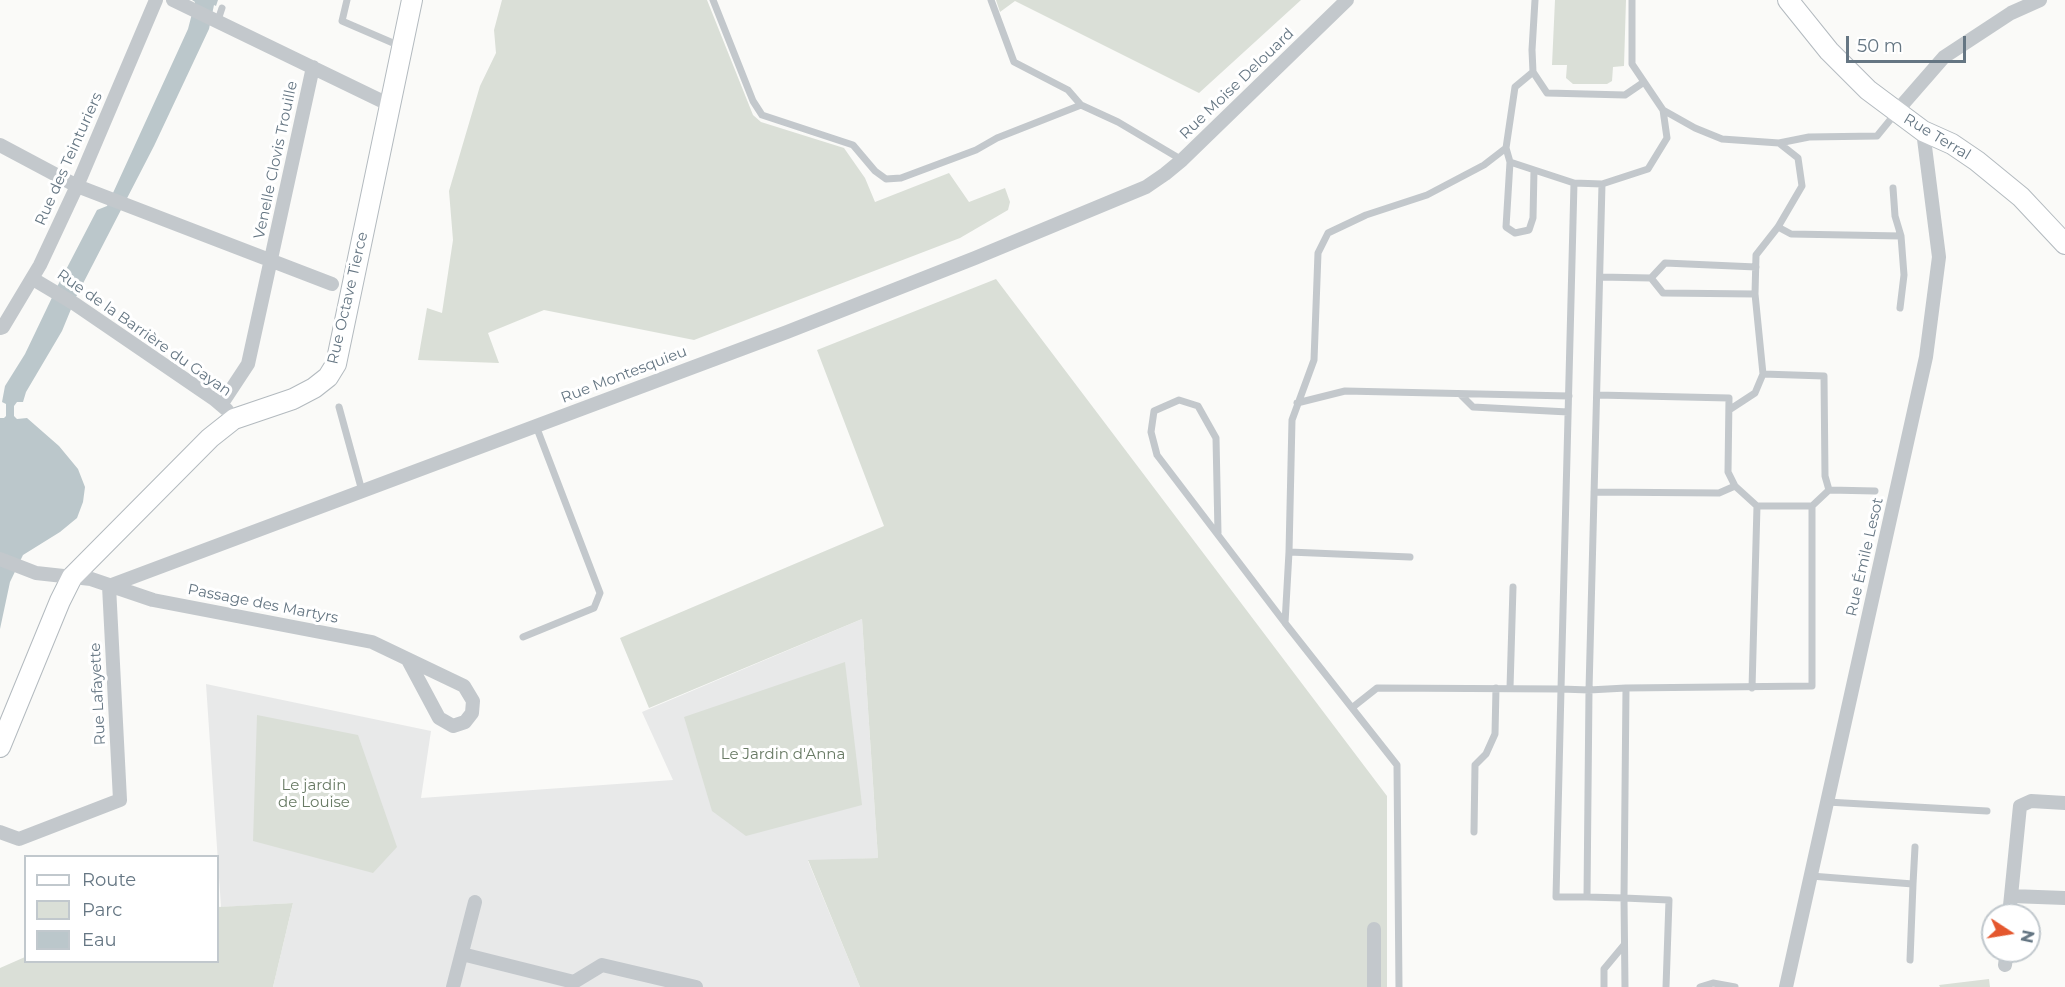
<!DOCTYPE html>
<html>
<head>
<meta charset="utf-8">
<style>
	body { margin:0 }
	#map { position:relative; width:2065px; height:987px; overflow:hidden; background:#fafaf8; font-family:Montserrat,sans-serif }
	canvas { display:block }
	.legend { position:absolute; left:24px; top:855px; width:195px; height:108px; box-sizing:border-box; background:#fff; border:2px solid #c1c8cd; margin:0; padding:8px 10px; list-style:none; font-size:18px; color:#657683 }
	.legend li { display:flex; align-items:center; gap:12px; height:30px }
	.legend b { width:30px; border:2px solid #c1c8cd }
	.north { position:absolute; left:1981px; top:903px; width:60px; height:60px; box-sizing:border-box; background:#fff; border:2px solid #c1c8cd; border-radius:50%; rotate:102deg; font-size:16px; font-weight:700; line-height:24px; text-align:center; color:#657683 }
	.north::after { content:''; display:block; margin:auto; width:21px; height:27px; background:#e4572e; clip-path:polygon(50% 0,100% 100%,50% 72%,0 100%) }
	.scale { position:absolute; left:1846px; top:36px; width:120px; height:27px; box-sizing:border-box; border:3px solid #657683; border-top:0; padding-left:8px; font-size:18px; line-height:21px; white-space:nowrap; color:#657683; -webkit-text-stroke:4px #fff; paint-order:stroke }
</style>
</head>
<body>
<div id="map">
<canvas width="2065" height="987"></canvas>
<ul class="legend">
<li><b style="height:8px;background:#fff"></b>Route</li>
<li><b style="height:16px;background:#dadfd7"></b>Parc</li>
<li><b style="height:16px;background:#bbc7cb"></b>Eau</li>
</ul>
<div class="north">N</div>
<div class="scale">50 m</div>
</div>
<script>
const ctx = document.querySelector('canvas').getContext('2d');
ctx.lineJoin = 'round';
function paint(path, color) {
  ctx.fillStyle = color;
  ctx.fill(path, 'evenodd');
}
function toPath(rows) {
  const path = new Path2D();
  for (const r of rows) {
    path.moveTo(r[0], r[1]);
    for (let i = 2; i < r.length; i += 2) path.lineTo(r[i], r[i + 1]);
  }
  return path;
}
function strokePath(path, color, width, dash) {
  ctx.strokeStyle = color;
  ctx.lineWidth = width;
  ctx.lineCap = dash ? 'butt' : 'round';
  ctx.setLineDash(dash || []);
  ctx.stroke(path);
}
function drawText(font, color, halo, rows, align = 'center') {
  ctx.font = font + ' Montserrat,sans-serif';
  ctx.lineWidth = 6;
  ctx.setLineDash([]);
  ctx.textBaseline = 'middle';
  ctx.strokeStyle = halo;
  ctx.fillStyle = color;
  for (const [text, x, y, turn = 0] of rows) {
    ctx.save();
    ctx.translate(x, y);
    ctx.rotate((+turn || 0) * Math.PI / 180);
    ctx.textAlign = isNaN(turn) ? turn : align;
    if (halo) ctx.strokeText(text, 0, 0);
    ctx.fillText(text, 0, 0);
    ctx.restore();
  }
}
const built = toPath([
	[862,619,878,858,808,861,860,987,273,987,293,903,221,907,206,684,431,731,421,798,673,780,642,712]
]);
const green = toPath([
	[502,0,707,0,753,115,761,122,844,148,865,178,875,202,949,173,969,202,1005,188,1010,202,1008,210,960,238,694,340,544,310,488,333,499,363,418,360,427,308,442,313,453,240,449,191,480,86,496,53,494,30],
	[996,0,1301,0,1199,93,1015,1,1000,12],
	[1555,0,1626,0,1624,66,1613,67,1612,81,1607,84,1573,84,1566,78,1567,65,1552,65],
	[996,279,1387,796,1387,987,860,987,808,860,878,858,862,619,649,708,620,638,884,526,817,350],
	[845,662,862,805,746,836,712,811,684,717],
	[257,715,358,735,397,847,373,873,253,841],
	[293,903,273,987,0,987,0,968,25,957,26,962,218,962,218,907],
	[1989,979,1990,987,1940,987,1939,985]
]);
const water = toPath([
	[192,0,218,0,216,6,214,5,209,29,154,146,76,297,62,331,26,392,23,402,17,402,14,406,14,416,17,419,27,418,59,446,78,469,85,487,83,502,77,518,60,532,23,555,10,582,0,629,0,418,4,418,6,416,6,404,2,402,5,386,25,354,58,285,97,210,107,206,188,29,195,2]
]);
const lane = toPath([
	[347,0,342,21,400,46],
	[713,0,753,101,762,115,853,145,875,171,886,179,901,178,976,150,997,138,1081,105],
	[991,0,1014,62,1068,90,1081,105,1118,122,1182,160],
	[218,20,222,8],
	[1533,72,1547,93,1625,95,1644,82],
	[1779,143,1809,137,1877,136,1895,114],
	[1506,148,1510,162,1574,183,1602,184,1648,169,1667,138,1663,110,1632,64,1632,0],
	[1510,162,1506,227,1515,233,1529,230,1533,218,1534,170],
	[1574,183,1561,689,1589,690,1602,184],
	[1893,188,1895,216,1901,236],
	[1778,227,1791,234,1901,236,1904,275,1900,308],
	[1600,277,1651,278,1663,293,1755,294,1756,255,1778,227,1802,186,1798,158,1779,143,1722,139,1695,128,1663,110],
	[1651,278,1665,263,1756,267],
	[1763,374,1824,376,1825,476,1829,490],
	[1460,394,1473,407,1568,412],
	[1297,403,1345,391,1569,396],
	[339,407,362,491],
	[1729,410,1755,393,1763,374,1755,294],
	[1735,486,1757,506,1812,506],
	[1594,492,1719,493,1735,486,1728,472,1729,398,1597,395],
	[1218,533,1216,438,1198,406,1179,400,1154,411,1151,432,1157,455,1285,623],
	[1289,552,1410,557],
	[523,637,594,608,600,593,536,426],
	[1510,688,1513,587],
	[1626,688,1589,690,1587,897,1624,898,1626,688,1812,686,1812,506,1829,490,1875,491],
	[1752,688,1757,506],
	[1353,707,1377,688,1561,689,1556,897,1587,897],
	[1827,802,1987,811],
	[1474,832,1475,765,1486,754,1495,734,1496,688],
	[1811,876,1913,884,1915,847],
	[1910,960,1913,884],
	[1399,987,1397,765,1285,623,1289,552,1292,420,1314,360,1318,253,1328,233,1366,215,1427,195,1484,165,1506,148,1515,87,1533,72,1532,50,1535,0],
	[1604,987,1604,969,1624,945],
	[1625,987,1624,898,1669,900,1666,987],
	[1700,987,1713,983,1735,987]
]);
const street = toPath([
	[173,0,390,105],
	[1896,112,1944,57,2011,13,2040,0],
	[0,145,77,186,332,284],
	[33,279,75,304,214,399,227,410],
	[0,328,3,327,40,265,77,186,156,0],
	[221,405,248,364,313,67],
	[0,559,36,573,91,579,153,600,372,642,464,686,473,701,472,713,465,722,453,726,439,718,408,660],
	[109,586,787,332,975,258,1146,187,1165,174,1182,160,1347,0],
	[2065,803,2031,801,2020,806,2011,896,2065,898],
	[0,832,19,839,120,800,109,586],
	[2009,915,2011,896],
	[1374,929,1374,987],
	[462,954,574,982,572,987],
	[2005,965,2007,951],
	[574,982,602,965,696,987],
	[453,987,475,902],
	[1786,987,1926,357,1939,257,1923,131]
]);
const secondary = toPath([
	[1788,0,1829,51,1868,90,1923,131,1952,144,1977,161,2021,197,2065,244],
	[0,747,60,601,72,577,210,438,234,419,293,399,314,388,328,377,336,364,412,0]
]);
const streetNames = [
	["Rue Moise Delouard",1237,84,-44],
	["Rue Terral",1937,137,31],
	["Rue des Teinturiers",69,159,-66],
	["Venelle Clovis Trouille",276,160,-78],
	["Rue Octave Tierce",348,298,-77],
	["Rue de la Barrière du Gayan",144,333,35],
	["Rue Montesquieu",624,375,-21],
	["Rue Émile Lesot",1865,557,-77],
	["Passage des Martyrs",263,604,11],
	["Rue Lafayette",98,694,-93]
];
const parkNames = [
	["Le Jardin d'Anna",783,755],
	["Le jardin",314,786],
	["de Louise",314,803]
];
paint(built, '#e8e9e9');
paint(green, '#dadfd7');
paint(water, '#bbc7cb');
strokePath(secondary, '#b3babf', 22);
strokePath(lane, '#c3c8cc', 7);
strokePath(street, '#c3c8cc', 14);
strokePath(secondary, '#fff', 20);
drawText('15px', '#657683', '#fff', streetNames);
drawText('15px', '#687a64', '#fff', parkNames);
</script>
</body>
</html>
